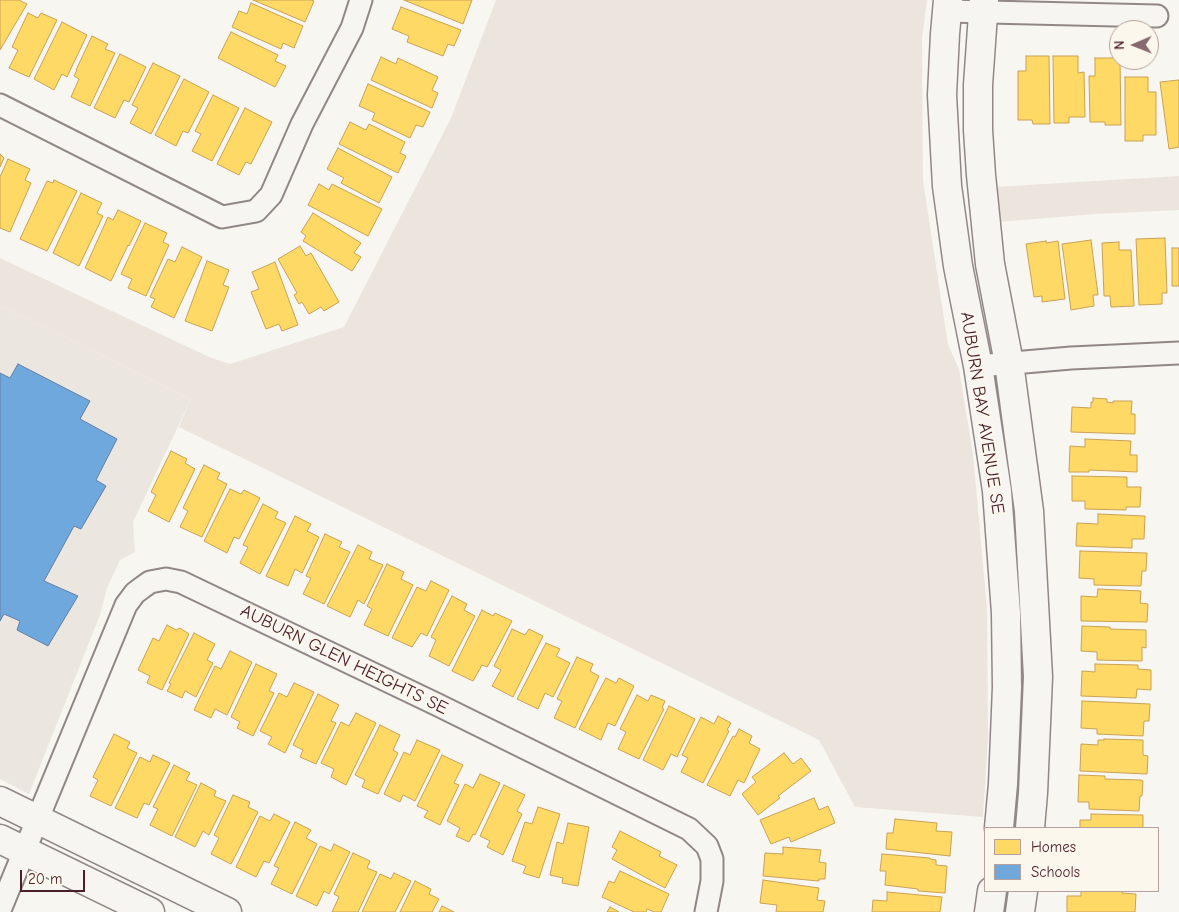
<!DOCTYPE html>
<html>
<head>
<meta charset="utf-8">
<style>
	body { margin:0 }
	#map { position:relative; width:1179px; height:912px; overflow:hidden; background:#f8f6f0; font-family:"Comic Neue",sans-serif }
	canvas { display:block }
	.legend { position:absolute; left:984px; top:827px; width:175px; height:65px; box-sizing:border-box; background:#fbf7ec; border:1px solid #b4a19f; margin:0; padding:6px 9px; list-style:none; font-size:15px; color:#4a1f2b }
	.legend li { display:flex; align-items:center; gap:10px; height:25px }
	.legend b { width:25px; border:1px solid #b4a19f }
	.north { position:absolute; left:1109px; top:20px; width:50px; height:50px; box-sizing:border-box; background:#fbf7ec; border:1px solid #b4a19f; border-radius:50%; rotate:269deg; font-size:14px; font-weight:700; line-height:20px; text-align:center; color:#4a1f2b }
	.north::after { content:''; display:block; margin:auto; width:18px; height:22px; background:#876a70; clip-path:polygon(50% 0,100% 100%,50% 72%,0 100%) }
	.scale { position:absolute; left:20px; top:870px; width:65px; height:22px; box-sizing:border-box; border:2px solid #4a1f2b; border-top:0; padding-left:6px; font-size:15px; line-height:18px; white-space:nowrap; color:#4a1f2b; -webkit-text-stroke:4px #fbf7ec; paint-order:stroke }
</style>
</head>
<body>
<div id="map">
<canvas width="1179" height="912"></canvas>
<ul class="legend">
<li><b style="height:14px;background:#ffd966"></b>Homes</li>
<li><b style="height:14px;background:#6fa8dc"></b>Schools</li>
</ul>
<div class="north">N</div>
<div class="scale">20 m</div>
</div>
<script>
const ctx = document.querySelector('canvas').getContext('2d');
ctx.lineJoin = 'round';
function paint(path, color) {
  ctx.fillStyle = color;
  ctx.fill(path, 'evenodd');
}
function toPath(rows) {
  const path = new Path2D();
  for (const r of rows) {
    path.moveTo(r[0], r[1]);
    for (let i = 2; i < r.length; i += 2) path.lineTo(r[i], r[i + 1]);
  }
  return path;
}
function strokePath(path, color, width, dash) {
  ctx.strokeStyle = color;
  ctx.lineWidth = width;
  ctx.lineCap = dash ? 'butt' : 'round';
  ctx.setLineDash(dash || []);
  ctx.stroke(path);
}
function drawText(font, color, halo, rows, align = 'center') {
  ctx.font = font + ' "Comic Neue",sans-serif';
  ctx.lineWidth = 5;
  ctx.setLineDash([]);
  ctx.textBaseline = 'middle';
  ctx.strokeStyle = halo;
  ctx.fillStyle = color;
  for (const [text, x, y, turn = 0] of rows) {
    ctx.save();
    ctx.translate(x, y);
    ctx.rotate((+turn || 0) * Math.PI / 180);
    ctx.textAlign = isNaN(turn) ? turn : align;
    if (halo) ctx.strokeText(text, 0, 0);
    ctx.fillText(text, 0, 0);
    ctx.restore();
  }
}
const built = toPath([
	[0,305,191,399,133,522,135,552,120,560,107,588,100,615,29,794,0,779]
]);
const green = toPath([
	[496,0,927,0,922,39,923,180,948,345,959,369,973,454,987,608,988,737,983,817,855,807,819,740,179,427,191,399,0,305,0,258,209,357,230,364,344,327,451,118],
	[1179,176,1179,210,1096,214,997,222,993,187]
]);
const homes = toPath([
	[0,0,19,0,27,4,0,50,0,0],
	[253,0,311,0,314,1,305,22,253,0],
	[404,0,472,0,463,24,404,0],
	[251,3,303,26,294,48,283,43,281,49,232,27,239,11,247,14,251,3],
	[401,7,461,30,454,46,448,44,443,56,407,42,409,36,392,29,401,7],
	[28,13,38,18,41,13,57,20,29,77,9,68,18,50,12,47,28,13],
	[62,22,87,35,67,77,62,74,54,90,34,79,62,22],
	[231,32,278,55,275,61,286,66,275,87,218,58,231,32],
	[92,36,108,44,105,49,115,53,90,106,71,97,79,79,74,76,77,70,76,70,92,36],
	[120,54,146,67,129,102,124,100,115,118,94,108,120,54],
	[1026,56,1049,56,1050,124,1033,124,1032,120,1018,120,1018,71,1026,71,1026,56],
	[1053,56,1078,56,1078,73,1084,72,1085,117,1069,117,1069,123,1054,123,1053,56],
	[381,57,396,64,398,58,438,77,432,90,438,93,432,108,371,80,381,57],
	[1095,58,1119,58,1120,60,1121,125,1105,125,1105,122,1090,122,1089,76,1095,76,1095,58],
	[153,63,180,76,151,134,130,123,138,108,132,105,153,63],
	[1125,77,1148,77,1148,92,1156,92,1156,135,1143,135,1143,141,1125,141,1125,77],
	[184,79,209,92,188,133,183,131,176,146,155,135,184,79],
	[1179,80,1179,147,1169,149,1160,82,1179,80],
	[368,84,430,112,423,127,416,125,410,138,372,120,375,113,359,106,368,84],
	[213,95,239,108,212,161,192,151,201,134,195,131,213,95],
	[245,108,272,122,251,164,246,162,239,175,217,164,245,108],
	[350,122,366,130,369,124,405,142,400,153,406,156,398,173,339,144,350,122],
	[338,148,392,177,379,203,341,183,344,178,327,169,338,148],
	[0,154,4,158,0,167,0,154],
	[8,159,30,169,25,180,31,183,10,232,0,228,0,177,8,159],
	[54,180,77,191,47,251,20,239,47,181,53,183,54,180],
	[319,184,329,190,332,184,382,209,368,236,308,205,319,184],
	[81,193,102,203,97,213,103,216,79,266,53,253,81,193],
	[118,210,141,221,129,246,128,245,111,281,85,268,108,217,113,220,118,210],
	[313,213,361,243,354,253,361,257,352,271,303,241,306,236,301,232,313,213],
	[145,223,167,233,163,242,169,245,146,296,128,288,132,279,121,274,145,223],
	[1165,238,1167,293,1162,293,1162,304,1139,305,1136,239,1165,238],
	[1091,240,1098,295,1093,295,1094,306,1071,310,1062,244,1091,240],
	[1046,241,1046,243,1058,241,1065,299,1042,302,1042,296,1034,297,1026,244,1046,241],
	[1119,242,1119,250,1131,250,1134,306,1111,307,1110,296,1104,296,1102,243,1119,242],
	[300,246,306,256,311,253,339,302,324,311,321,307,309,314,302,302,299,304,294,295,297,293,278,259,300,246],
	[182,247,202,257,174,318,151,307,155,299,150,297,168,259,175,262,182,247],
	[1172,248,1179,248,1179,286,1172,286,1172,248],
	[207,261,229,270,223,285,229,287,212,331,185,321,207,261],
	[275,262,298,325,282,331,279,324,266,329,251,292,259,289,252,272,275,262],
	[1093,398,1107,399,1107,402,1113,403,1113,401,1132,401,1131,414,1135,414,1135,434,1071,432,1072,407,1091,408,1091,402,1093,402,1093,398],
	[1085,439,1131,441,1130,455,1137,455,1137,472,1089,470,1089,472,1069,472,1070,446,1085,447,1085,439],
	[171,451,187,459,185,463,195,469,169,522,148,511,156,495,151,492,171,451],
	[204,465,220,473,217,479,227,484,202,537,180,527,188,511,183,508,204,465],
	[1072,476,1127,477,1127,487,1141,487,1140,507,1126,507,1126,510,1085,509,1085,501,1072,501,1072,476],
	[230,489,241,494,244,490,260,498,239,539,234,537,227,553,204,541,230,489],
	[263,504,278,512,275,518,286,523,260,574,240,563,248,547,243,545,263,504],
	[1098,514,1145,516,1144,539,1132,539,1132,548,1076,546,1077,523,1098,524,1098,514],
	[295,516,311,524,307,531,319,537,302,573,295,569,288,586,266,576,295,516],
	[325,534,342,542,339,547,350,552,324,604,303,594,311,578,306,576,325,534],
	[358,545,372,552,369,559,383,565,364,604,358,600,350,617,327,606,358,545],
	[1080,551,1147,553,1146,571,1142,571,1141,586,1094,585,1094,579,1079,578,1080,551],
	[387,564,404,572,401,579,413,585,388,636,364,625,372,609,367,606,387,564],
	[431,581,449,590,427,636,421,633,412,647,392,638,417,587,426,591,431,581],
	[1098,589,1141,591,1140,603,1148,604,1147,622,1081,621,1081,596,1097,597,1098,589],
	[452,596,467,604,464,610,475,616,449,666,429,656,436,640,431,637,452,596],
	[482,610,493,616,495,613,512,621,490,662,487,667,482,665,473,681,452,671,482,610],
	[167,625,176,630,180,628,189,634,162,690,147,683,150,676,138,670,153,638,159,641,167,625],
	[1082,626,1110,627,1110,629,1146,630,1146,648,1142,647,1142,661,1097,660,1097,652,1081,651,1082,626],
	[512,629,525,635,529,629,543,636,513,697,492,686,501,670,494,666,512,629],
	[194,633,215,644,207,660,213,663,196,697,185,691,182,698,167,691,171,684,169,683,194,633],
	[546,643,560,649,556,656,570,663,553,697,545,693,538,709,517,699,546,643],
	[230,651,252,662,227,715,215,709,211,718,194,710,215,666,221,669,230,651],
	[577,657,593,664,590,671,599,676,575,728,554,718,562,701,557,699,577,657],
	[256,664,277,674,269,691,274,693,253,736,237,728,240,722,231,717,256,664],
	[1095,664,1138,665,1138,669,1151,670,1151,690,1137,689,1136,698,1081,696,1082,671,1095,672,1095,664],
	[606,678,616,683,619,678,634,686,615,726,608,723,601,740,579,729,606,678],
	[294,683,314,692,285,753,268,744,272,737,260,731,279,693,287,697,294,683],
	[318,694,339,705,331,721,336,723,316,764,300,757,303,750,293,745,318,694],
	[637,695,648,701,651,695,665,701,662,708,664,709,639,759,618,749,626,732,620,729,637,695],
	[1082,701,1150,704,1149,721,1144,721,1143,736,1097,734,1097,729,1081,728,1082,701],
	[669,706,695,719,677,757,671,754,663,770,643,760,669,706],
	[356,713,376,723,346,785,331,777,334,769,321,763,341,722,349,726,356,713],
	[718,716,731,723,727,730,729,731,703,783,681,772,688,758,682,755,701,717,714,724,718,716],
	[380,725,400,735,393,750,398,753,378,794,362,787,365,780,355,775,380,725],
	[739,729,752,736,749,743,760,749,744,783,738,780,730,796,707,785,733,736,735,737,739,729],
	[114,734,130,742,127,748,137,753,111,806,90,796,98,780,93,777,114,734],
	[1104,739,1143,740,1143,755,1148,756,1147,774,1080,771,1081,744,1098,745,1098,740,1104,740,1104,739],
	[417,740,440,750,415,801,403,795,400,802,384,794,404,752,410,755,417,740],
	[784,753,793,764,801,758,811,771,778,796,780,798,758,815,742,794,756,782,752,777,784,753],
	[153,755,170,763,149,805,144,803,137,818,115,808,140,757,150,762,153,755],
	[442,755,463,765,454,783,459,785,440,825,424,817,428,811,417,806,442,755],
	[174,765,190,773,186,780,197,785,172,836,150,825,158,809,153,807,174,765],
	[480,774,500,783,475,835,473,834,469,842,456,836,460,828,447,821,465,784,473,788,480,774],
	[1079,775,1105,776,1105,779,1141,780,1143,781,1142,796,1140,796,1139,811,1089,809,1089,802,1078,802,1079,775],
	[201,783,216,791,214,796,226,801,209,835,203,831,195,847,175,837,201,783],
	[504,785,525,795,517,811,522,814,503,855,487,847,490,841,480,836,504,785],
	[233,795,250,802,248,807,258,812,231,864,211,854,219,838,214,835,233,795],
	[814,798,819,810,828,806,835,823,791,842,789,837,771,844,760,820,814,798],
	[538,807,560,814,539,878,523,873,526,866,512,861,525,822,532,824,538,807],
	[274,814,290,822,269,863,264,861,256,877,236,867,260,816,270,821,274,814],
	[1091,814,1143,815,1143,828,1080,828,1080,820,1091,820,1091,814],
	[895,819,937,823,936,831,952,832,950,856,886,849,887,833,893,833,895,819],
	[295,822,311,830,306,838,317,844,292,894,271,884,279,868,274,866,295,822],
	[568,823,589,827,578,886,562,883,563,878,550,875,557,842,563,844,568,823],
	[620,831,661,852,659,856,677,865,665,888,612,859,617,850,612,847,620,831],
	[334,844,350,852,329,894,324,891,317,906,296,896,320,846,331,851,334,844],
	[783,847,821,850,819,862,826,863,825,879,819,879,819,881,763,876,765,853,783,854,783,847],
	[353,853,370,861,367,868,377,872,358,912,332,912,339,897,334,894,353,853],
	[882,854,930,858,930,859,936,860,936,865,947,866,945,893,918,891,918,889,885,885,886,871,880,871,882,854],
	[620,871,669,894,661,912,654,912,647,909,646,912,634,912,602,897,609,881,614,883,620,871],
	[394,873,411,881,395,912,362,912,380,874,391,879,394,873],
	[763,880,819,888,817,900,825,901,823,912,776,912,777,905,760,903,763,880],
	[415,881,431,889,429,894,439,899,432,912,400,912,415,881],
	[1081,891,1122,891,1122,893,1136,894,1135,912,1067,912,1067,896,1081,896,1081,891],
	[887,892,942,897,940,912,872,912,873,900,887,901,887,892],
	[442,906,454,912,439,912,442,906],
	[610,907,619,912,607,912,610,907]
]);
const schools = toPath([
	[18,364,90,401,80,419,117,439,96,480,106,486,81,529,74,526,44,581,78,596,48,646,17,630,20,621,4,614,0,621,0,373,10,378,18,364]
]);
const street = toPath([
	[947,11,1157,16],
	[0,105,222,217,256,211,271,195,302,124,352,28,361,0],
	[978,366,1071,358,1179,353],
	[0,910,126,605,135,593,143,587,150,582,166,579,181,582,438,705,689,829,707,846,712,859,712,881,706,912]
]);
const secondary = toPath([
	[948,0,945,34,942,95,947,186,958,266,978,366,997,491,1006,613,1007,687,1003,784,999,828],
	[984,0,978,85,978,130,981,175,990,264,1009,363,1029,511,1038,677,1033,793,1030,828],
	[0,801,227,912],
	[0,839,150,912],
	[989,912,992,891],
	[1020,912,1023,891]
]);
const streetNames = [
	["AUBURN BAY AVENUE SE",982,413,81],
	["AUBURN GLEN HEIGHTS SE",344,660,26]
];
paint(built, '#ebe6df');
paint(green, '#ece5de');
paint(homes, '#ffd966');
strokePath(homes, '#c9a154', 1);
paint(schools, '#6fa8dc');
strokePath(schools, '#647fa7', 1);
strokePath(street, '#918787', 25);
strokePath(secondary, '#918787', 31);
strokePath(street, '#f6f5f1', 21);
strokePath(secondary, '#f6f5f1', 28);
drawText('18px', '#4a1f2b', '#fbf7ec', streetNames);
</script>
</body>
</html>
